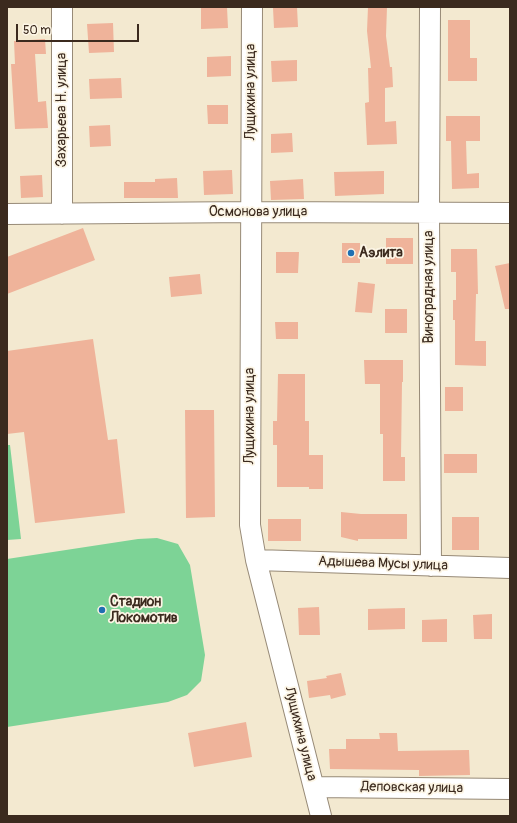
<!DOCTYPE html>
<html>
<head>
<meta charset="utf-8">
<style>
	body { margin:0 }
	#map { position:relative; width:517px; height:823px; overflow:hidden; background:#f3e9d0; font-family:Pangolin,sans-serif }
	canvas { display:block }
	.frame { position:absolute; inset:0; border:8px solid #3b2a1e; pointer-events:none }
	.scale { position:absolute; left:16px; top:24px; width:123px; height:18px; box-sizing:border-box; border:2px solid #3b2a1e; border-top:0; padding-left:5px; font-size:12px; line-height:14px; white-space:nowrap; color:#3b2a1e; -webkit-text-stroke:3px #fcf5e5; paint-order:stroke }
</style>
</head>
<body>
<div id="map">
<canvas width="517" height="823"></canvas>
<div class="frame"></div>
<div class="scale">50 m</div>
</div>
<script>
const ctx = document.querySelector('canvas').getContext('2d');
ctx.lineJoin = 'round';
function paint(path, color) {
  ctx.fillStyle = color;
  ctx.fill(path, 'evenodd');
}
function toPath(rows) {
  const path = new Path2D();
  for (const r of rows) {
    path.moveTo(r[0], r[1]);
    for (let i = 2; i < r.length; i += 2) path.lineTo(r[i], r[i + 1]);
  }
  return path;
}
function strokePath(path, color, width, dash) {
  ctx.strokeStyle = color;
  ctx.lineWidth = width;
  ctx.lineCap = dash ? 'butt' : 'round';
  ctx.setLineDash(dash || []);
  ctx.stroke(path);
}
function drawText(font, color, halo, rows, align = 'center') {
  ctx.font = font + ' Pangolin,sans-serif';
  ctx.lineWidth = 3.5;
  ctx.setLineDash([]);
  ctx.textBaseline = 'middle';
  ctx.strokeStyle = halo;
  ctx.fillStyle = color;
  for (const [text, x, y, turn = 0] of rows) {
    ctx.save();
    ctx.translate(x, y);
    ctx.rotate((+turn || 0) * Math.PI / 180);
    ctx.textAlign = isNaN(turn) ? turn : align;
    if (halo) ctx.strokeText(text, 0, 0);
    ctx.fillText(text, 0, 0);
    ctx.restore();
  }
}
const green = toPath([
	[7,445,10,445,21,539,7,540],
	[157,538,178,544,190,565,205,655,201,681,187,695,168,702,7,727,7,559,138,539]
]);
const building = toPath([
	[201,7,227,7,228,28,201,29],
	[297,7,298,27,274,28,273,8],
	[368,7,387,7,386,36,390,67,392,67,393,87,385,88,385,122,396,121,397,144,367,145,365,103,369,102,368,68,371,68,367,31],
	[448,20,470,20,470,58,477,58,477,81,448,81],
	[113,23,114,52,89,53,87,24],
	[45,39,46,54,35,54,38,102,46,101,48,128,15,129,11,64,15,64,14,41],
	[231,56,231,76,207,77,207,57],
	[297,60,297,81,272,82,271,61],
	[121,78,122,98,90,99,89,79],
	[207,105,228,105,228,124,208,124],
	[446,116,480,116,480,141,466,141,467,174,479,173,479,188,452,189,451,141,446,141],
	[110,125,111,146,90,147,89,126],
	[292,133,293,152,271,153,271,134],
	[232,170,233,194,204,195,203,171],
	[384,171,384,194,335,196,334,172],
	[42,175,43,197,21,198,20,176],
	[177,178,178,198,124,198,124,182,155,182,155,179],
	[303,179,304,199,271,200,270,181],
	[83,228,95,260,7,294,7,257],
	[386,238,413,238,413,264,386,264],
	[342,243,360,243,360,263,342,263],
	[451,249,477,249,478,294,476,294,475,341,486,341,486,366,455,365,455,320,453,320,453,300,456,300,456,272,451,272],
	[276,252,299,252,298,273,276,273],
	[510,263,510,309,505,309,495,266],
	[200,274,202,294,171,297,169,277],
	[358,282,375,284,372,313,355,312],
	[385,309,407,309,407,333,385,333],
	[275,322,298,322,298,339,276,339],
	[93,339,108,440,117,439,125,513,35,523,24,432,7,434,7,351],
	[364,360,403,360,403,382,402,382,401,457,405,457,405,481,383,481,383,434,380,434,380,384,365,384],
	[278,374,305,374,305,421,309,421,309,455,323,455,323,489,309,489,309,487,277,487,277,445,273,445,273,421,277,421],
	[445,387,463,387,463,411,445,411],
	[185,410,214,410,215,517,186,518],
	[444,454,477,454,477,473,444,473],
	[341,512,361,514,407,514,407,539,358,539,358,541,341,537],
	[452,517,479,517,479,550,452,550],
	[268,519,301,519,301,541,268,541],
	[319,607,320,635,299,635,298,608],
	[405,608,405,629,368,630,368,609],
	[492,614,492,639,474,639,473,615],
	[447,619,447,642,422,642,422,620],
	[341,673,346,695,331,699,330,695,309,698,307,681,327,678,326,676],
	[246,722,252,757,194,767,188,733],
	[379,733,397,733,398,751,469,750,470,775,419,776,419,770,330,769,329,749,346,749,346,739,380,739]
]);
const street = toPath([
	[62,7,62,214],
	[252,7,250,525,256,560,321,816],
	[430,7,429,212,431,566],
	[7,214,251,212,510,213],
	[256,560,510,568],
	[314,787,510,789]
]);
const markers = [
	[351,253,4,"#1f6fb2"],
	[102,610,4,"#1f6fb2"]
];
const streetNames = [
	["Лущихина улица",251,92,-90],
	["Захарьева Н. улица",62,110,-90],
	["Осмонова улица",258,212],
	["Виноградная улица",429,287,-90],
	["Лущихина улица",250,416,-90],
	["Адышева Мусы улица",383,564,2],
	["Лущихина улица",300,734,76],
	["Деповская улица",412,788,1]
];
const poiNames = [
	["Аэлита",359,253],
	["Стадион",110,602],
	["Локомотив",110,618]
];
paint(green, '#7dd396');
paint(building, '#efb39a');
strokePath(street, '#978a77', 22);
strokePath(street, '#fff', 20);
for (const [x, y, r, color] of markers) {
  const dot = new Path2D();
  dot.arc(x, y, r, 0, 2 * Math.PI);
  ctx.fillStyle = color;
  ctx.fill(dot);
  strokePath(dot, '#fcf5e5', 1.5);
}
drawText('14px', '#3b2a1e', '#fcf5e5', streetNames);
drawText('bold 14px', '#3b2a1e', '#fcf5e5', poiNames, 'left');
</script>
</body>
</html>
